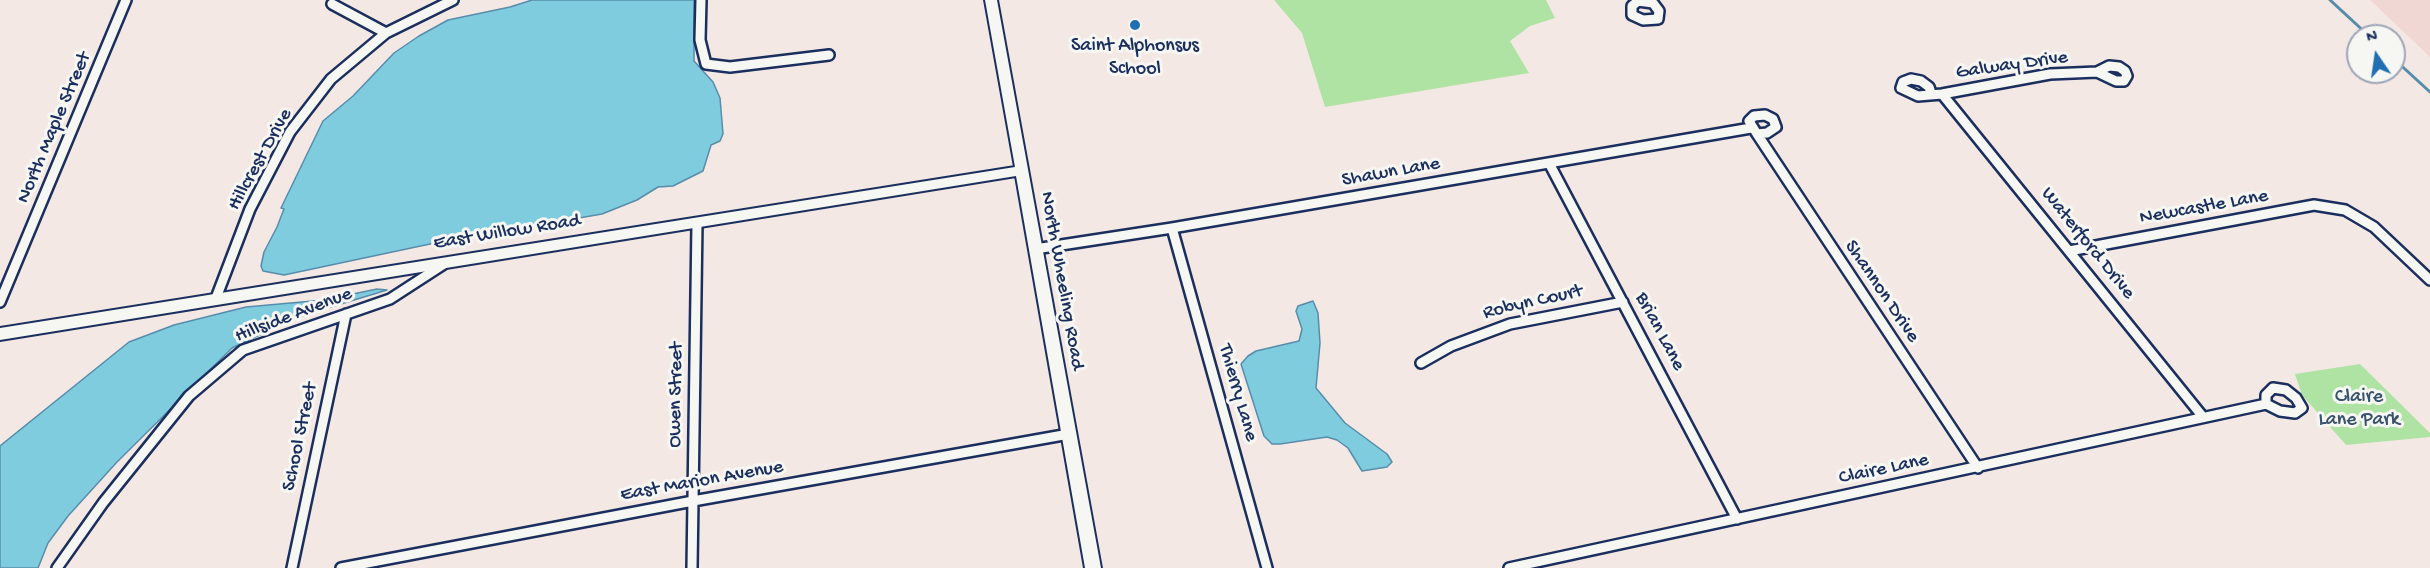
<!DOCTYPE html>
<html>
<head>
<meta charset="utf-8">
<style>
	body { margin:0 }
	#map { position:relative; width:2430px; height:568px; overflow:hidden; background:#f4e8e4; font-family:"Gochi Hand",sans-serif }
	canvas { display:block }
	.north { position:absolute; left:2346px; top:24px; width:60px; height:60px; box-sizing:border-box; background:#f6f6f2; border:2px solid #9ea6b7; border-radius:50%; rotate:347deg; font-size:16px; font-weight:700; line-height:24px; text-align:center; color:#1b2f5e }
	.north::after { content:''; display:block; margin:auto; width:21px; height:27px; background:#1f6fb2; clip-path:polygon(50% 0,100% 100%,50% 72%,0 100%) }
</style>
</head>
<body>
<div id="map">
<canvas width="2430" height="568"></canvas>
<div class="north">N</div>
</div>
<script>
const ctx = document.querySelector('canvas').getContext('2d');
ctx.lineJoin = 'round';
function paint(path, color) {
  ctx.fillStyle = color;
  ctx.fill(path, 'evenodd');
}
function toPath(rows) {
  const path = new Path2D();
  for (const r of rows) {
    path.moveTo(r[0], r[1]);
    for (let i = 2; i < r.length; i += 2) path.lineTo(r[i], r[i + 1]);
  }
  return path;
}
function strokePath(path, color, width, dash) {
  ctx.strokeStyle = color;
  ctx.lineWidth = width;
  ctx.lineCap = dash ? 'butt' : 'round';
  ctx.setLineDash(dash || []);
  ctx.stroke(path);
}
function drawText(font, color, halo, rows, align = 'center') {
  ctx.font = font + ' "Gochi Hand",sans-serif';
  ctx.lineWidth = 6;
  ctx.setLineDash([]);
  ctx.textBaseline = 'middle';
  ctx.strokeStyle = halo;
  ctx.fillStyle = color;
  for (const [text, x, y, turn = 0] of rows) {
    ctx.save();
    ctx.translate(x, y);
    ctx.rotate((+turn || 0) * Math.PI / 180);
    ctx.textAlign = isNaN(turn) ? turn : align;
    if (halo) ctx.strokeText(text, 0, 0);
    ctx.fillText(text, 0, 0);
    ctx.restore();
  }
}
const built = toPath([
	[2370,0,2430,0,2430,57]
]);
const green = toPath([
	[1274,0,1546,0,1555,18,1530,26,1510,41,1529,73,1325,107,1302,33],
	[2360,364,2430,433,2430,437,2346,445,2302,395,2295,374]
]);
const water = toPath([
	[532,0,694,0,694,61,713,82,720,98,723,134,720,141,711,145,703,171,673,186,658,187,637,200,602,214,430,244,284,275,263,271,261,266,264,252,277,227,284,209,281,208,323,121,353,96,394,53,419,36,448,20,510,7,532,0],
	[377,289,387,290,298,317,232,348,117,462,68,516,48,543,38,568,0,568,0,446,129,342,174,325,246,307,324,300,377,289],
	[1313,301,1318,313,1320,343,1316,388,1345,423,1387,454,1392,462,1387,467,1362,471,1348,448,1337,440,1327,437,1280,444,1272,444,1264,436,1241,364,1248,356,1256,351,1299,341,1302,329,1296,311,1298,306,1313,301]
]);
const stream = toPath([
	[2330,0,2369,36],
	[2394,59,2430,92]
]);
const street = toPath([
	[701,0,700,40,706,64,730,67,829,55],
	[1638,1,1653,3,1659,11,1658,19,1643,20,1632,15,1632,6,1638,1],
	[332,4,386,33],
	[2109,66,2119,67,2125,71,2127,76,2124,81,2116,81,2097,72,2109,66],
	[1931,93,1929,87,1921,81,1911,79,1903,82,1901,88,1918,96,1942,94,2050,74,2097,72],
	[1942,94,2203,417],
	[1765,115,1773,119,1776,127,1767,133,1757,134,1749,121,1754,116,1765,115],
	[1757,134,1978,468],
	[1549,163,1737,519],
	[1172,228,1267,568],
	[1035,249,1172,228,1751,128],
	[2069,251,2314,205,2345,210,2374,227,2430,280],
	[216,298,250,209,290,132,331,79,386,33,453,0],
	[0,302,126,0],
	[1421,363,1451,346,1510,324,1623,302],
	[2273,388,2286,390,2296,398,2302,408,2295,413,2280,411,2266,404,2266,395,2273,388],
	[57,568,103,503,189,396,243,350,390,299,444,264],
	[292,568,346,314],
	[341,568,693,501,1069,434],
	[692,568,697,223],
	[1509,568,2266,404]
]);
const secondary = toPath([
	[985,0,997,0,1101,568,1085,568,1016,176,0,340,0,328,1015,167,985,0]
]);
const markers = [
	[1135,25,6,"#1f6fb2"]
];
const poiNames = [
	["Saint Alphonsus",1135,47],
	["School",1135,70]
];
const streetNames = [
	["Galway Drive",2012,66,-8],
	["North Maple Street",55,128,-67],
	["Hillcrest Drive",261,160,-61],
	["Shawn Lane",1391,173,-10],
	["Newcastle Lane",2204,208,-10],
	["East Willow Road",507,233,-9],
	["Waterford Drive",2087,244,51],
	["North Wheeling Road",1061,281,80],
	["Shannon Drive",1881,292,56],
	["Robyn Court",1533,303,-13],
	["Hillside Avenue",294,316,-21],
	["Brian Lane",1659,332,62],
	["Thierry Lane",1237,393,74],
	["Owen Street",677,395,-89],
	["School Street",301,437,-78],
	["Claire Lane",1884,470,-12],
	["East Marion Avenue",702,482,-10]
];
const parkNames = [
	["Claire",2359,398],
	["Lane Park",2359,421]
];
paint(built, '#f1d7d4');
paint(green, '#afe3a4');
paint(water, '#7fccde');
strokePath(water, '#578dab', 1.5);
strokePath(stream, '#578dab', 3);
strokePath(street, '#1b2f5e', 14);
strokePath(secondary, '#1b2f5e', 4);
strokePath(street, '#f6f6f2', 9);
paint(secondary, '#f6f6f2');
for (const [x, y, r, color] of markers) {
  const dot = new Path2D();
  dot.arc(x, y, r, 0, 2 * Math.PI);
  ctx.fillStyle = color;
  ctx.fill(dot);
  strokePath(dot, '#f6f6f2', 2);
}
drawText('20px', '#1b2f5e', '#f6f6f2', poiNames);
drawText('20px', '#1b2f5e', '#f6f6f2', streetNames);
drawText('20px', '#39536c', '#f6f6f2', parkNames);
</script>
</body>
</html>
